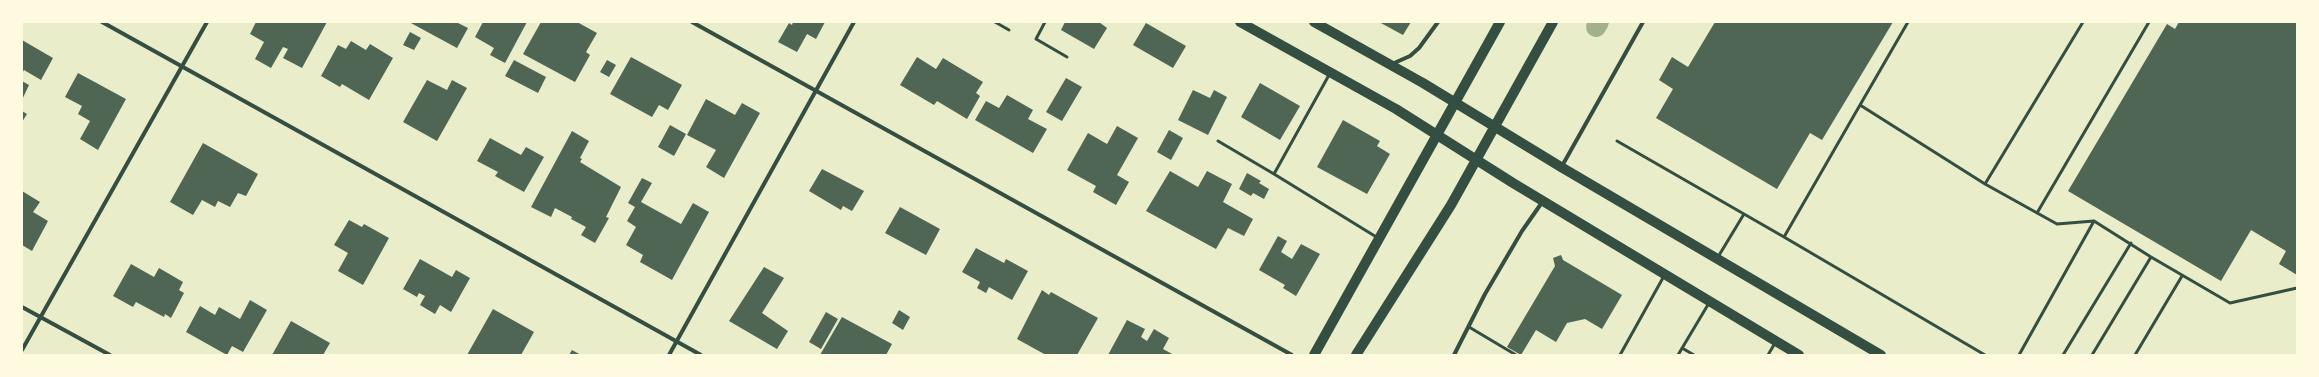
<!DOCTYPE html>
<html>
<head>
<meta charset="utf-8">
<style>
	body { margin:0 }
	#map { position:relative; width:2319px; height:377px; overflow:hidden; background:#e9edc9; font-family:"Roboto Condensed",sans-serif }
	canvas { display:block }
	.frame { position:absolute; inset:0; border:23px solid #fefae0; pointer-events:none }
</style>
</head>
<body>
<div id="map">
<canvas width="2319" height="377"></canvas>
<div class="frame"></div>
</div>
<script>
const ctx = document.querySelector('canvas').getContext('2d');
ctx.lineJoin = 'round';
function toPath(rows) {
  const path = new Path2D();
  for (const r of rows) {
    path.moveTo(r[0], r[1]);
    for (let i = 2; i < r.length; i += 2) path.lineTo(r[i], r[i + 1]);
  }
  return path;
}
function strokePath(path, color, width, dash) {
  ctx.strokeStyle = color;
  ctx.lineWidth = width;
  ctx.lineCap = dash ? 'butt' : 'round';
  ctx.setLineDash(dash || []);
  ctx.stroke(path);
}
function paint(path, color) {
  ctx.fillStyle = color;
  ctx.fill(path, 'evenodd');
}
const canal = toPath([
	[1596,27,1599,22]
]);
const building = toPath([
	[256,22,327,22,302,68,283,58,288,49,283,47,271,68,255,59,264,42,250,34],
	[409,22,456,22,468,28,457,48],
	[483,22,527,22,505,63,490,55,494,48,475,37],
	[541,22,577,22,597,33,586,52,590,55,575,82,523,54],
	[793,22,825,22,816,39,807,34,797,52,778,42,789,23,792,25],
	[1065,22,1099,22,1107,28,1094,49,1061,30],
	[1379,22,1411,22,1403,35],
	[1715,22,1893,22,1822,140,1810,133,1777,189,1656,118,1673,89,1659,80,1672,57,1688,67],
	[2179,22,2297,22,2297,275,2279,264,2286,251,2251,230,2221,281,2068,191,2167,24,2175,29],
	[1146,23,1186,46,1173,68,1133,45],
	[410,32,421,38,414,50,403,45],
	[22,40,53,58,41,80,24,70,22,73],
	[351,41,366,50,370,44,393,58,369,100,342,84,340,87,321,76,338,45,346,49],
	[631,57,682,85,668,110,659,105,652,117,610,94],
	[917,57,936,69,943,58,983,82,976,93,980,96,967,119,937,101,934,105,900,85],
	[514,60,546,77,538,93,505,76],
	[607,60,616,65,609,77,600,72],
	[78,73,126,99,98,150,80,139,90,121,78,114,82,106,65,97],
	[1066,78,1082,87,1062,121,1046,112],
	[427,80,447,90,452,80,467,88,437,141,403,122],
	[22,81,29,85,22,100],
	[1260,83,1300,106,1280,140,1241,117],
	[1193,90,1210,98,1214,90,1227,97,1208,135,1178,120],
	[1007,95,1033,110,1028,119,1047,129,1033,153,975,120,986,101,999,108],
	[706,99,735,115,742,103,760,113,724,178,706,167,716,150,687,135],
	[22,111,27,114,22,122],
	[1343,120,1380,141,1377,146,1390,154,1367,194,1317,167],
	[670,125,686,134,674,156,658,147],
	[1117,126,1138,138,1117,175,1129,182,1116,205,1093,192,1096,186,1067,170,1088,133,1107,144],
	[1169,130,1183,138,1171,160,1157,152],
	[572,131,589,141,580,158,582,159,580,162,621,187,606,217,609,218,595,243,581,235,586,227,571,219,572,217,555,208,551,217,531,207],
	[490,138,521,155,526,147,544,157,524,192,495,176,498,172,477,161],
	[203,143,258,174,246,196,238,193,230,207,218,201,215,207,202,200,193,215,170,202],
	[822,169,864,191,852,211,843,206,841,210,809,191],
	[1170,171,1198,187,1207,171,1232,184,1223,202,1253,219,1244,236,1228,228,1216,249,1146,211],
	[1247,173,1261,181,1259,183,1269,189,1264,199,1253,193,1251,196,1239,189],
	[642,178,652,183,641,202,681,224,693,203,709,212,672,280,640,262,643,255,626,245,636,227,627,221,635,207,628,203],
	[22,191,40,202,33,212,48,221,32,251,22,245],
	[900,207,940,229,926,255,885,233],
	[349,220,362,227,364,224,389,238,363,285,338,271,348,253,334,245],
	[1278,236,1287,241,1281,252,1292,259,1301,244,1320,254,1296,296,1283,288,1285,285,1259,270],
	[976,248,1004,263,1006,259,1028,271,1012,300,989,287,986,293,977,288,980,282,962,272],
	[1561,255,1563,260,1622,295,1602,329,1585,319,1567,323,1556,342,1536,330,1521,355,1507,347,1555,266,1553,258],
	[420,259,452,277,456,270,470,278,451,312,440,305,435,314,420,305,425,296,419,293,417,297,403,289],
	[131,264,154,277,159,268,183,282,179,290,184,293,171,318,165,314,164,317,136,302,133,307,113,296],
	[764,267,784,278,762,313,788,331,777,349,729,321],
	[1042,290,1049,295,1051,292,1098,318,1077,355,1046,355,1017,339],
	[250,300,267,310,243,352,232,346,227,355,186,332,200,306,215,315,219,307,240,319],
	[493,309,534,332,521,355,467,355],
	[899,310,910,317,903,330,892,323],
	[826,312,838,319,821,349,809,342],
	[842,317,892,344,886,355,820,355],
	[1127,320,1145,329,1141,337,1147,341,1154,329,1169,338,1163,349,1174,355,1108,355],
	[291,321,330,343,323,355,272,355],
	[572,350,581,355,569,355]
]);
const service = toPath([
	[995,22,1009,30],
	[1045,22,1036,39,1067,57],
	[1908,22,1860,105,1985,184],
	[2083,22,1985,184,2057,224,2094,221,2151,257,2230,303,2297,288],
	[1218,141,1274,174,1329,75],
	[1617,141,1784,237,1860,105],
	[1274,174,1378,238],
	[2037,213,2149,22],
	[1784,237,1985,355],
	[1718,257,1744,214],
	[1469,327,1516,355],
	[1682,348,1694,355],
	[1620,355,1664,276],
	[1678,355,1709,303],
	[1768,355,1775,343],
	[2019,355,2094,221],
	[2063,355,2131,243],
	[2092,355,2151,257],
	[2135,355,2182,276]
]);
const minor = toPath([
	[102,22,701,355],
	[692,22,1292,355],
	[1392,64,1410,56,1419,48,1438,22],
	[1562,166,1643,22],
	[22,307,110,355],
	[22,350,207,22],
	[669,355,854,22],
	[1454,355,1485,294,1522,231,1543,201]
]);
const primary = toPath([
	[1240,22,1396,109,1513,183,1799,355],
	[1314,22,1423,83,1561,167,1881,355],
	[1314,355,1500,22],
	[1356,355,1451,205,1553,22]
]);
strokePath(canal, '#a3b18a', 20);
paint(building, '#4f6655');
strokePath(service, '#344e41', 3);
strokePath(minor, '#344e41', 4);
strokePath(primary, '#344e41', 10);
</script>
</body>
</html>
